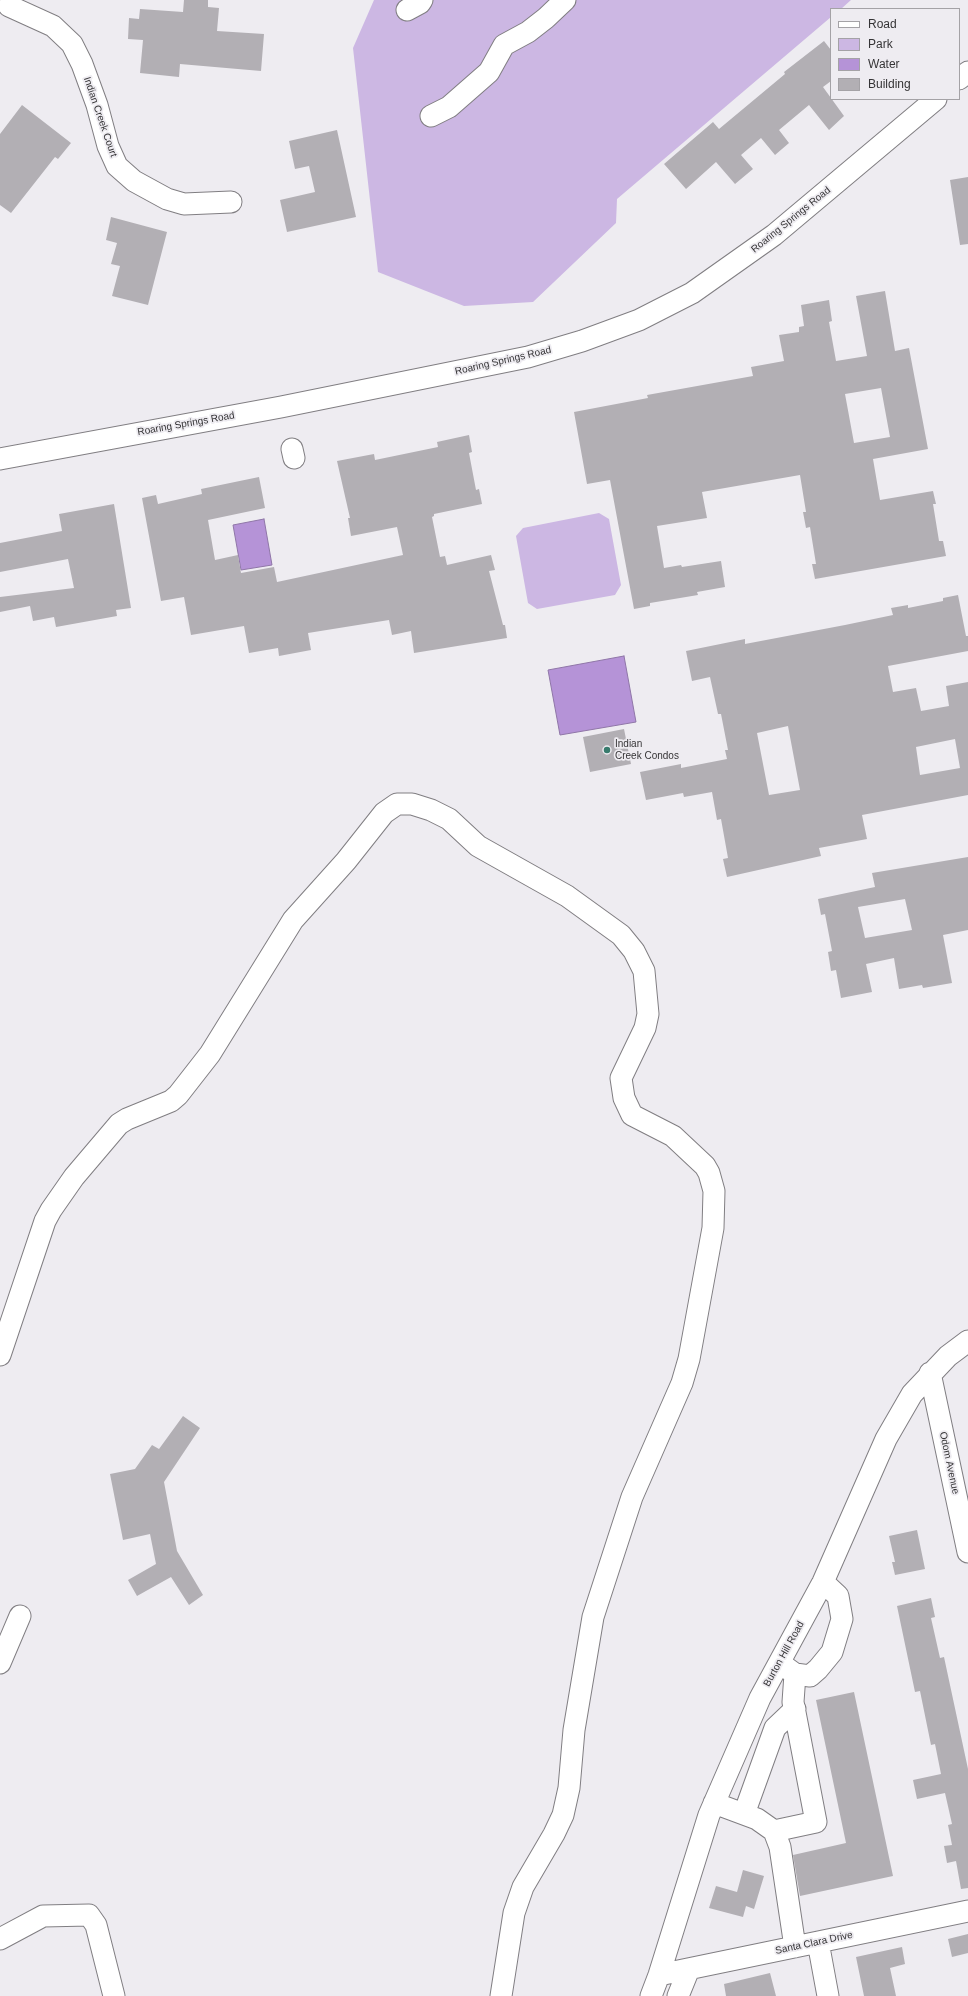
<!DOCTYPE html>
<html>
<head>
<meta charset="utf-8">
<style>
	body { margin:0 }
	#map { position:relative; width:968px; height:1996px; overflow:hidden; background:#eeecf1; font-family:Helvetica,sans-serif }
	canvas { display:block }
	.legend { position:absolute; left:830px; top:8px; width:130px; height:92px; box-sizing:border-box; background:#eeecf1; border:1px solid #a4a2a6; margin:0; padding:5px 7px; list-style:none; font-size:12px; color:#353436 }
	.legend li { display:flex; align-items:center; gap:8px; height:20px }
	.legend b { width:20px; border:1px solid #a4a2a6 }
</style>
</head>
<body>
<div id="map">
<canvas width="968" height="1996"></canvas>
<ul class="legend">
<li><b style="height:5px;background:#fff"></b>Road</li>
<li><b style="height:11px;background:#ccb7e3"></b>Park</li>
<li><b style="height:11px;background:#b593d7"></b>Water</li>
<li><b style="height:11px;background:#b2afb4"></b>Building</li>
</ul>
</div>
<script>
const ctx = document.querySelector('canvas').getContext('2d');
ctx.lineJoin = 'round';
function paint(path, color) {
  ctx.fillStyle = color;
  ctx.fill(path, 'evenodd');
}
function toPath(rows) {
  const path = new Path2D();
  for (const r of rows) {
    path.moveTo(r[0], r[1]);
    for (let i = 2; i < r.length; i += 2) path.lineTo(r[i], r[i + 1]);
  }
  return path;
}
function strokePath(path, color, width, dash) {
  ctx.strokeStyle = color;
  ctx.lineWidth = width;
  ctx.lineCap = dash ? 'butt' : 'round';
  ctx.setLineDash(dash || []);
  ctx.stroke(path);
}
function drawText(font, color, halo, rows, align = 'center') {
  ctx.font = font + ' Helvetica,sans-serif';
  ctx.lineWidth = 3.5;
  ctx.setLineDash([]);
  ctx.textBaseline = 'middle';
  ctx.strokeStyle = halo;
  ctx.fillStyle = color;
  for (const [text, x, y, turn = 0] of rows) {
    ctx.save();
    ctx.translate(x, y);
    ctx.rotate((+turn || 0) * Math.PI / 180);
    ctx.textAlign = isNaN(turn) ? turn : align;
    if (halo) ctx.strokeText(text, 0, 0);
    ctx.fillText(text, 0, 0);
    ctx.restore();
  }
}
const green = toPath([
	[374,0,851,0,841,9,831,9,831,17,617,199,616,223,533,302,464,306,378,272,353,48],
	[599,513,609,519,621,585,615,595,537,609,528,603,516,536,523,528]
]);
const water = toPath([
	[264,519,272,565,241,570,233,525,264,519],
	[624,656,636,722,560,735,548,670,624,656]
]);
const building = toPath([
	[184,0,208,0,208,7,219,8,217,31,264,34,261,71,180,64,179,77,140,73,143,40,128,39,129,18,139,19,140,9,183,12],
	[824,41,831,50,831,81,823,87,844,116,829,130,809,105,779,130,789,143,775,155,761,138,741,155,753,169,735,184,716,162,686,189,664,164,713,122,719,129,785,74,784,72],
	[22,105,71,143,58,159,55,157,11,213,0,205,0,134],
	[337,130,356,217,287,232,280,200,315,192,309,166,295,169,289,141],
	[968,177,968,244,960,245,950,180],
	[111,217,167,232,148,305,112,296,120,266,111,264,117,243,106,240],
	[885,291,895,351,909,348,928,449,873,459,880,500,933,491,936,504,933,504,939,541,943,541,946,556,815,579,812,564,816,564,810,527,806,528,803,512,806,512,800,475,702,492,707,518,657,526,664,568,681,565,682,567,721,561,725,587,697,592,698,595,650,603,650,606,634,609,610,480,587,484,574,412,648,398,647,395,753,376,751,367,784,361,779,335,799,332,799,327,804,326,801,305,829,300,832,321,829,322,836,361,867,356,856,296],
	[881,388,890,437,854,443,845,394],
	[469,435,472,452,469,453,476,490,479,489,482,504,434,514,434,516,432,517,440,557,445,556,447,565,491,555,495,570,489,571,503,625,505,625,507,638,414,653,411,631,392,635,389,620,308,633,311,650,279,656,278,648,249,653,244,626,191,635,184,597,161,601,142,498,156,495,158,504,202,494,201,489,259,477,265,508,208,520,215,560,238,555,241,573,274,567,277,582,403,555,397,527,351,536,348,518,350,518,337,461,374,454,375,460,438,447,437,442],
	[114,504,131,608,116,610,117,616,56,627,54,617,33,621,30,606,0,612,0,597,74,588,68,559,0,572,0,543,62,531,59,514],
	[958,595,966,636,968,636,968,651,888,666,893,692,916,688,921,711,949,706,946,686,968,682,968,795,862,815,867,839,819,848,821,856,727,877,723,859,728,858,721,819,717,820,712,792,684,797,683,793,646,800,640,772,681,764,681,768,727,759,725,750,728,750,721,714,718,714,710,677,692,681,686,651,745,639,745,644,845,625,893,615,891,608,908,605,908,608,943,601,943,598],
	[788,726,800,790,769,795,757,733],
	[955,739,960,768,920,775,916,747],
	[624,729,631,764,590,772,583,737],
	[968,857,968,930,943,935,952,983,923,988,922,985,899,989,894,958,866,964,872,992,841,998,836,970,831,971,828,952,832,951,825,914,821,915,818,899,875,887,872,873],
	[905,899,912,930,865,938,858,907],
	[183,1416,200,1428,164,1482,177,1551,203,1595,189,1605,171,1577,137,1596,128,1580,156,1564,150,1534,123,1540,110,1474,135,1469,152,1445,159,1449],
	[917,1530,925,1569,895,1575,892,1562,895,1562,889,1536],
	[931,1598,935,1617,931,1618,940,1658,944,1657,968,1769,968,1888,961,1889,956,1861,947,1863,944,1846,952,1845,948,1825,952,1824,945,1793,917,1799,913,1780,941,1774,935,1744,931,1745,920,1691,915,1692,897,1606],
	[854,1692,893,1876,800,1896,793,1855,846,1843,816,1700],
	[743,1870,764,1876,754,1909,746,1906,743,1917,709,1908,716,1886,737,1892],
	[968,1934,968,1953,952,1957,948,1939],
	[902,1947,905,1964,890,1968,896,1996,864,1996,856,1957],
	[770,1973,776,1996,726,1996,724,1984]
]);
const minor = toPath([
	[9,6,53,26,72,44,82,64,97,105,108,146,117,166,134,181,167,199,184,204,231,202],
	[407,10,420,3,422,0],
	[959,79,968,72],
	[431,116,449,107,489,72,504,45,528,32,546,18,565,0],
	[292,449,294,458],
	[0,459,281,407,528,357,582,341,639,320,692,293,774,235,936,99],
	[0,1355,45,1221,51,1210,74,1177,119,1124,127,1119,171,1101,178,1095,210,1054,293,920,346,861,384,813,397,804,412,804,431,810,449,819,478,846,567,896,621,935,634,951,644,971,648,1014,645,1028,621,1078,624,1098,632,1115,673,1136,705,1166,709,1173,714,1191,713,1228,689,1359,682,1383,632,1497,593,1617,574,1730,569,1788,563,1815,554,1834,523,1887,514,1913,501,1996],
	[930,1373,968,1552],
	[0,1663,20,1616],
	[784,1666,795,1674,810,1676,818,1669,832,1652,842,1619,838,1596,823,1582],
	[714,1803,757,1819,774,1831,780,1847,795,1947],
	[744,1814,775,1728,795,1709],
	[774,1831,816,1822,793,1702,795,1674],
	[0,1939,43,1916,89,1915,96,1925,114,1996],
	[818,1942,828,1996],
	[659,1975,968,1911],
	[651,1996,659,1975,709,1815,760,1698,823,1582,886,1439,912,1394,948,1356,968,1341],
	[678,1996,689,1969]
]);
const markers = [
	[607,750,4,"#387b6d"]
];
const streetNames = [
	["Indian Creek Court",100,117,71],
	["Roaring Springs Road",791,220,-39],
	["Roaring Springs Road",503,361,-13],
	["Roaring Springs Road",186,424,-10],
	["Odom Avenue",949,1463,78],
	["Burton Hill Road",784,1654,-61],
	["Santa Clara Drive",814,1943,-12]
];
const poiNames = [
	["Indian",615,744],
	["Creek Condos",615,756]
];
paint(green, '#ccb7e3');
paint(water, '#b593d7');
strokePath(water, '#8f76a7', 1);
paint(building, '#b2afb4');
strokePath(minor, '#807e82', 23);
strokePath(minor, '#fff', 21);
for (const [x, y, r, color] of markers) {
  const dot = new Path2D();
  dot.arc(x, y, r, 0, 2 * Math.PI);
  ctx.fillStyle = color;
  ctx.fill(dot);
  strokePath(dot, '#eeecf1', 1.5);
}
drawText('10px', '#353436', '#eeecf1', streetNames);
drawText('10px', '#353436', '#eeecf1', poiNames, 'left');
</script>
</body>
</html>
